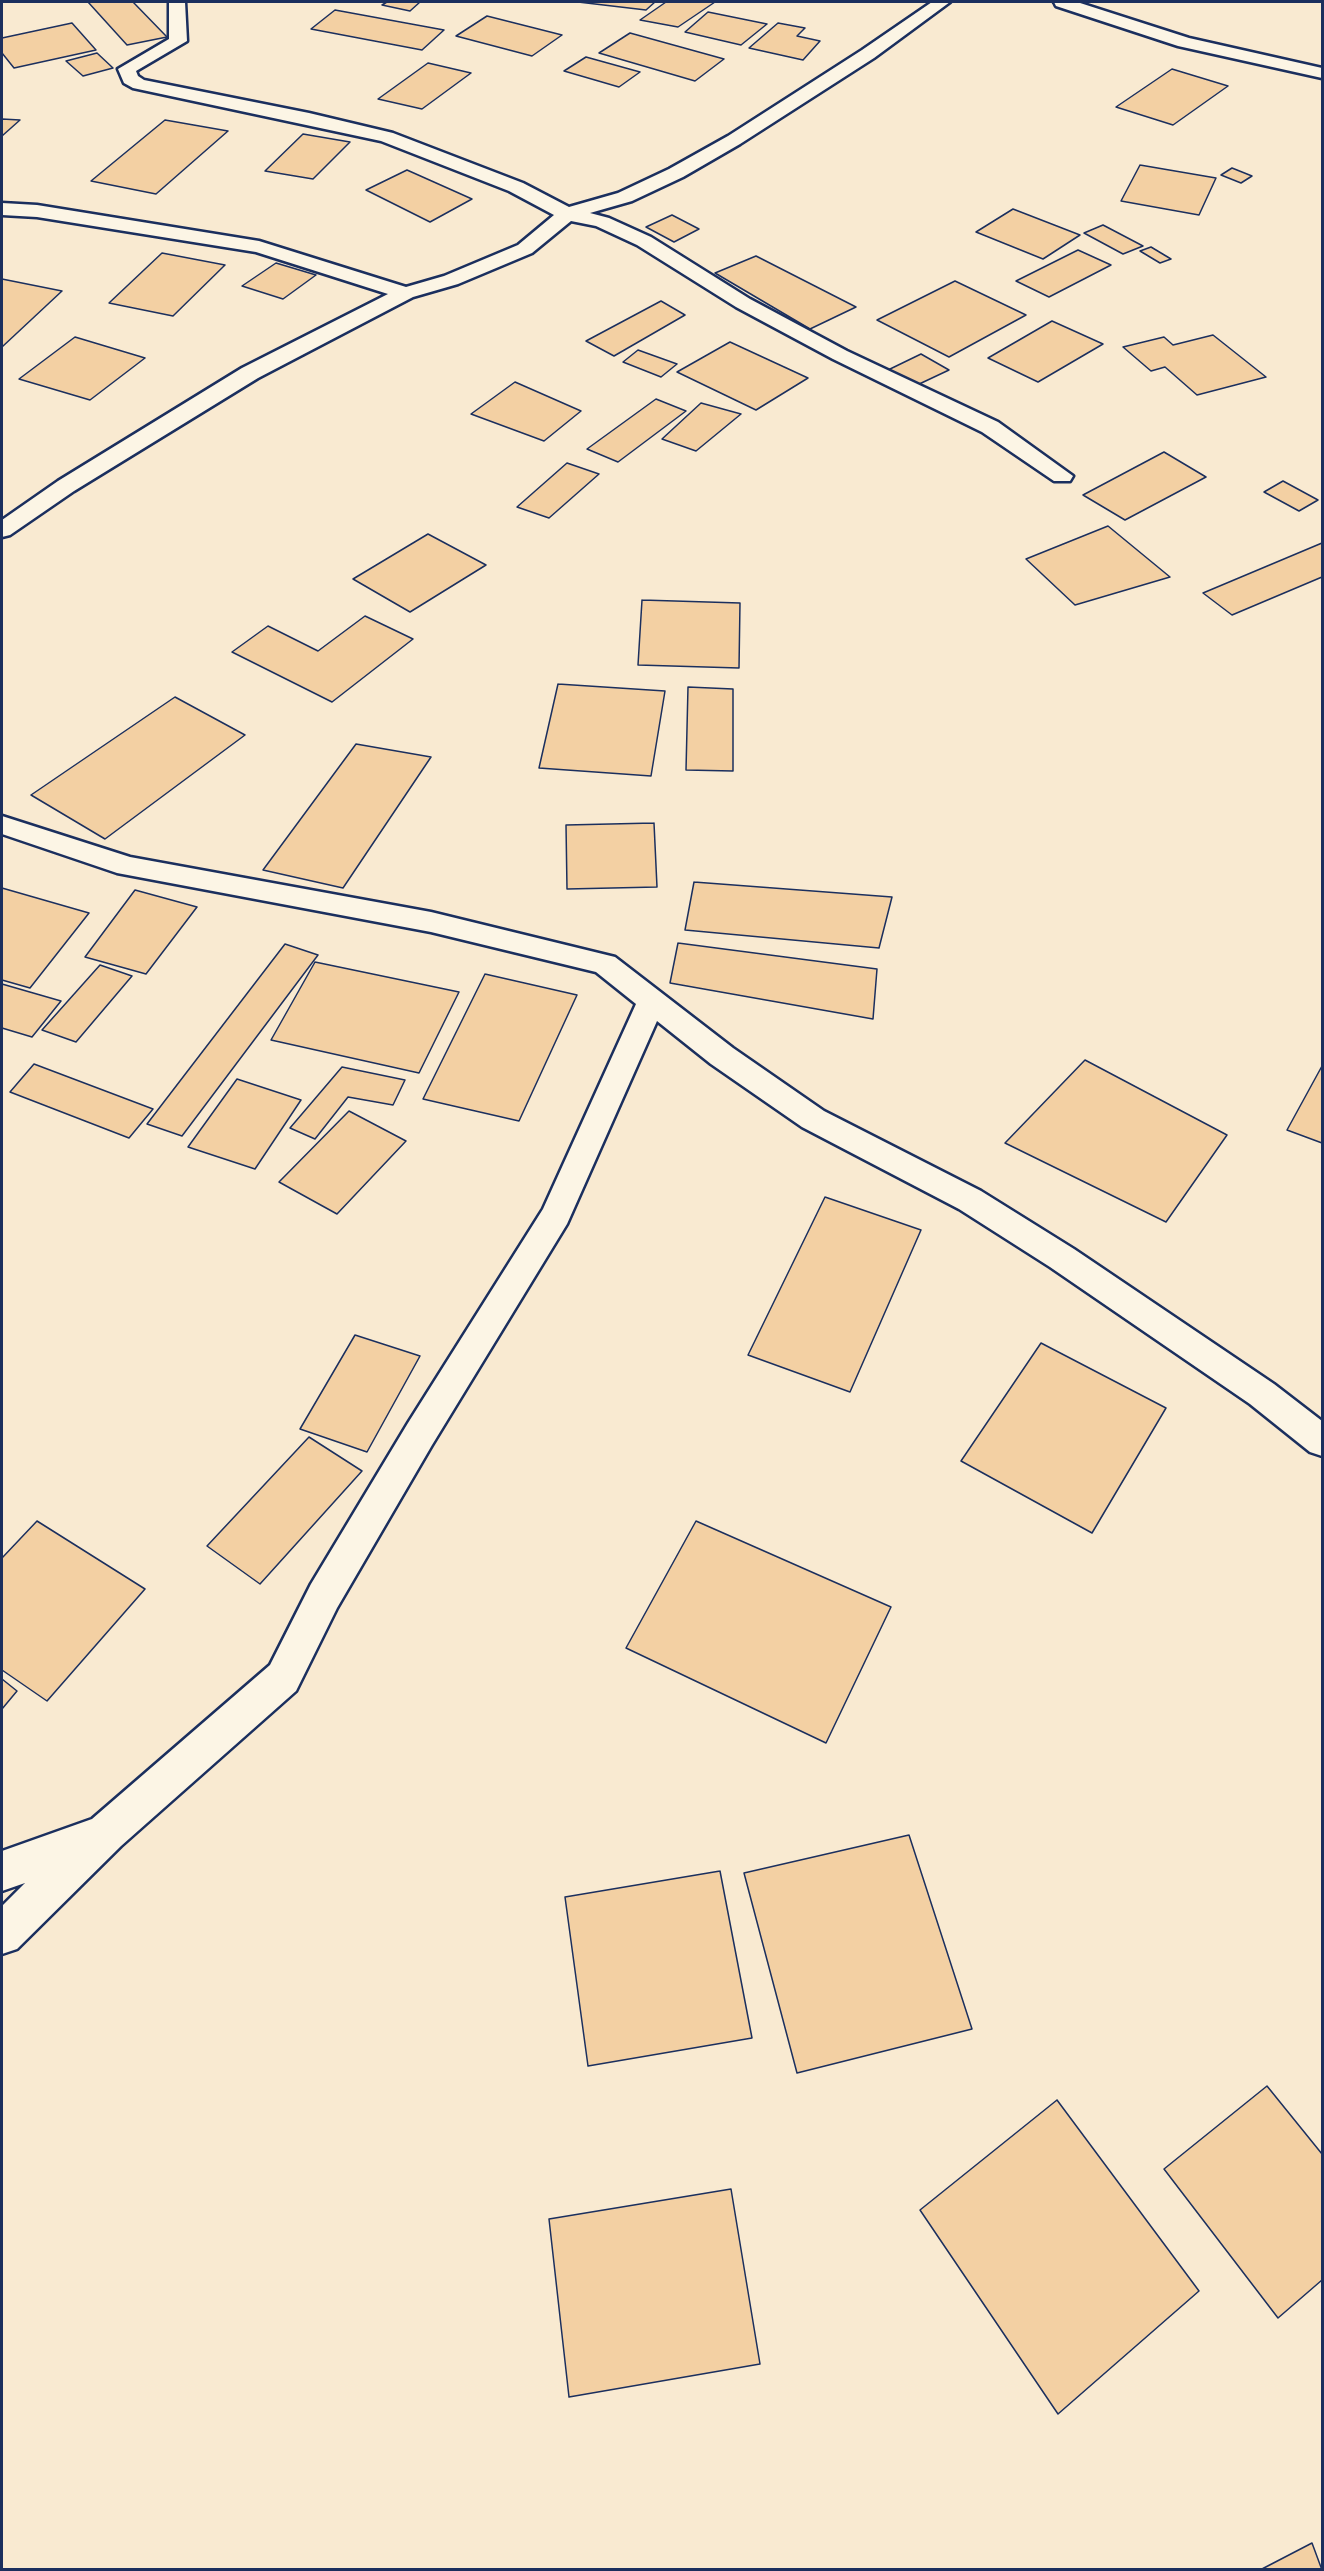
<!DOCTYPE html>
<html>
<head>
<meta charset="utf-8">
<style>
	body { margin:0 }
	#map { position:relative; width:1324px; height:2571px; overflow:hidden; background:#f9ead1; font-family:"Indie Flower",sans-serif }
	canvas { display:block }
	.frame { position:absolute; inset:0; border:3px solid #1b2f5e; pointer-events:none }
</style>
</head>
<body>
<div id="map">
<canvas width="1324" height="2571"></canvas>
<div class="frame"></div>
</div>
<script>
const ctx = document.querySelector('canvas').getContext('2d');
ctx.lineJoin = 'round';
function paint(path, color) {
  ctx.fillStyle = color;
  ctx.fill(path, 'evenodd');
}
function toPath(rows) {
  const path = new Path2D();
  for (const r of rows) {
    path.moveTo(r[0], r[1]);
    for (let i = 2; i < r.length; i += 2) path.lineTo(r[i], r[i + 1]);
  }
  return path;
}
function strokePath(path, color, width, dash) {
  ctx.strokeStyle = color;
  ctx.lineWidth = width;
  ctx.lineCap = dash ? 'butt' : 'round';
  ctx.setLineDash(dash || []);
  ctx.stroke(path);
}
const building = toPath([
	[88,2,133,2,167,37,127,45,88,2],
	[387,2,420,2,410,11,382,5,387,2],
	[578,2,655,2,646,10,578,2],
	[666,2,715,2,678,27,640,20,666,2],
	[335,10,444,30,422,50,311,29,335,10],
	[708,12,767,24,741,45,685,32,708,12],
	[487,16,562,35,532,56,456,36,487,16],
	[72,23,96,50,14,68,2,53,2,38,72,23],
	[778,23,805,28,797,36,820,41,803,60,749,48,778,23],
	[630,33,724,59,695,81,599,53,630,33],
	[97,53,113,68,83,76,66,61,97,53],
	[586,57,640,72,619,87,564,71,586,57],
	[428,63,471,73,422,109,378,99,428,63],
	[1172,69,1228,86,1173,125,1116,107,1172,69],
	[2,119,20,120,2,136,2,119],
	[165,120,228,131,156,194,91,181,165,120],
	[303,134,350,142,313,179,265,171,303,134],
	[1140,165,1216,178,1199,215,1121,201,1140,165],
	[1232,168,1252,176,1241,183,1221,175,1232,168],
	[407,170,472,199,430,222,366,190,407,170],
	[1013,209,1080,235,1043,259,976,232,1013,209],
	[672,215,699,229,674,242,646,227,672,215],
	[1103,225,1143,246,1123,254,1084,233,1103,225],
	[1151,247,1171,259,1160,263,1140,251,1151,247],
	[1078,250,1111,265,1049,297,1016,281,1078,250],
	[162,253,225,265,173,316,109,303,162,253],
	[756,256,856,307,810,329,715,273,756,256],
	[276,263,316,275,283,299,242,286,276,263],
	[2,279,62,291,2,347,2,279],
	[955,281,1026,315,949,357,877,320,955,281],
	[661,301,685,315,614,356,586,341,661,301],
	[1052,321,1103,344,1038,382,988,358,1052,321],
	[1213,335,1266,377,1197,395,1165,367,1151,371,1123,347,1164,337,1173,345,1213,335],
	[75,337,145,358,90,400,19,379,75,337],
	[730,342,808,378,756,410,677,372,730,342],
	[638,350,677,364,661,377,623,362,638,350],
	[921,354,949,370,915,386,888,370,921,354],
	[515,382,581,411,544,441,471,414,515,382],
	[656,399,686,411,618,462,587,449,656,399],
	[701,403,741,414,696,451,662,439,701,403],
	[1164,452,1206,477,1125,520,1083,495,1164,452],
	[567,463,599,474,549,518,517,507,567,463],
	[1283,481,1318,500,1299,511,1264,492,1283,481],
	[1108,526,1170,577,1075,605,1026,559,1108,526],
	[428,534,486,565,410,612,353,579,428,534],
	[1322,543,1322,577,1232,615,1203,593,1322,543],
	[642,600,740,603,739,668,638,665,642,600],
	[365,616,413,639,332,702,232,652,268,626,318,651,365,616],
	[558,684,665,691,651,776,539,768,558,684],
	[688,687,733,689,733,771,686,770,688,687],
	[175,697,245,735,105,839,31,795,175,697],
	[356,744,431,757,343,888,263,870,356,744],
	[654,823,657,887,567,889,566,825,654,823],
	[694,882,892,897,879,948,685,930,694,882],
	[2,888,89,913,30,988,2,980,2,888],
	[135,890,197,907,146,974,85,957,135,890],
	[678,943,877,969,873,1019,670,983,678,943],
	[285,944,318,955,182,1136,147,1124,285,944],
	[315,962,459,992,419,1073,271,1040,315,962],
	[100,965,132,976,76,1042,42,1030,100,965],
	[485,974,577,995,519,1121,423,1099,485,974],
	[2,984,61,1001,32,1037,2,1028,2,984],
	[1085,1060,1227,1135,1166,1222,1005,1143,1085,1060],
	[34,1064,153,1109,129,1138,10,1092,34,1064],
	[1322,1066,1322,1143,1287,1130,1322,1066],
	[342,1067,405,1080,393,1105,348,1097,315,1139,290,1128,342,1067],
	[237,1079,301,1100,255,1169,188,1147,237,1079],
	[349,1111,406,1141,337,1214,279,1182,349,1111],
	[825,1197,921,1230,850,1392,748,1355,825,1197],
	[355,1335,420,1356,367,1452,300,1429,355,1335],
	[1041,1343,1166,1408,1092,1533,961,1461,1041,1343],
	[309,1437,362,1471,260,1584,207,1546,309,1437],
	[37,1521,145,1589,47,1701,2,1670,2,1558,37,1521],
	[696,1521,891,1607,826,1743,626,1648,696,1521],
	[2,1679,17,1691,2,1709,2,1679],
	[909,1835,972,2029,797,2073,744,1873,909,1835],
	[720,1871,752,2038,588,2066,565,1897,720,1871],
	[1267,2086,1322,2154,1322,2280,1278,2318,1164,2169,1267,2086],
	[1057,2100,1199,2291,1058,2414,920,2210,1057,2100],
	[731,2189,760,2364,569,2397,549,2219,731,2189],
	[1312,2543,1322,2570,1260,2570,1312,2543]
]);
const street = toPath([
	[169,2,185,2,187,41,136,71,138,76,144,80,309,113,393,133,523,183,569,207,618,193,669,169,728,136,862,50,932,2,950,2,874,58,740,144,683,177,632,201,590,213,609,218,651,237,750,299,847,351,998,422,1073,476,1070,481,1054,481,982,432,833,359,736,307,637,245,596,226,571,221,532,253,458,284,413,297,258,378,74,491,10,535,2,537,2,520,58,481,242,368,388,294,256,252,37,217,2,215,2,203,37,205,259,241,406,287,444,276,518,245,554,215,509,191,381,141,133,88,124,83,118,69,169,39,169,2],
	[1054,2,1077,2,1189,38,1322,68,1322,78,1178,46,1056,6,1054,2],
	[2,816,130,857,431,912,615,957,733,1048,824,1111,981,1191,1074,1249,1274,1384,1322,1421,1322,1456,1310,1452,1250,1404,1050,1267,959,1209,802,1127,711,1064,657,1021,567,1224,432,1445,337,1608,296,1691,121,1846,17,1949,2,1954,2,1906,25,1883,2,1891,2,1851,92,1819,270,1665,311,1584,408,1423,543,1209,636,1004,596,972,431,932,117,873,2,834,2,816]
]);
paint(building, '#f3d0a3');
strokePath(building, '#1b2f5e', 1.5);
strokePath(street, '#1b2f5e', 5);
paint(street, '#fcf5e5');
</script>
</body>
</html>
